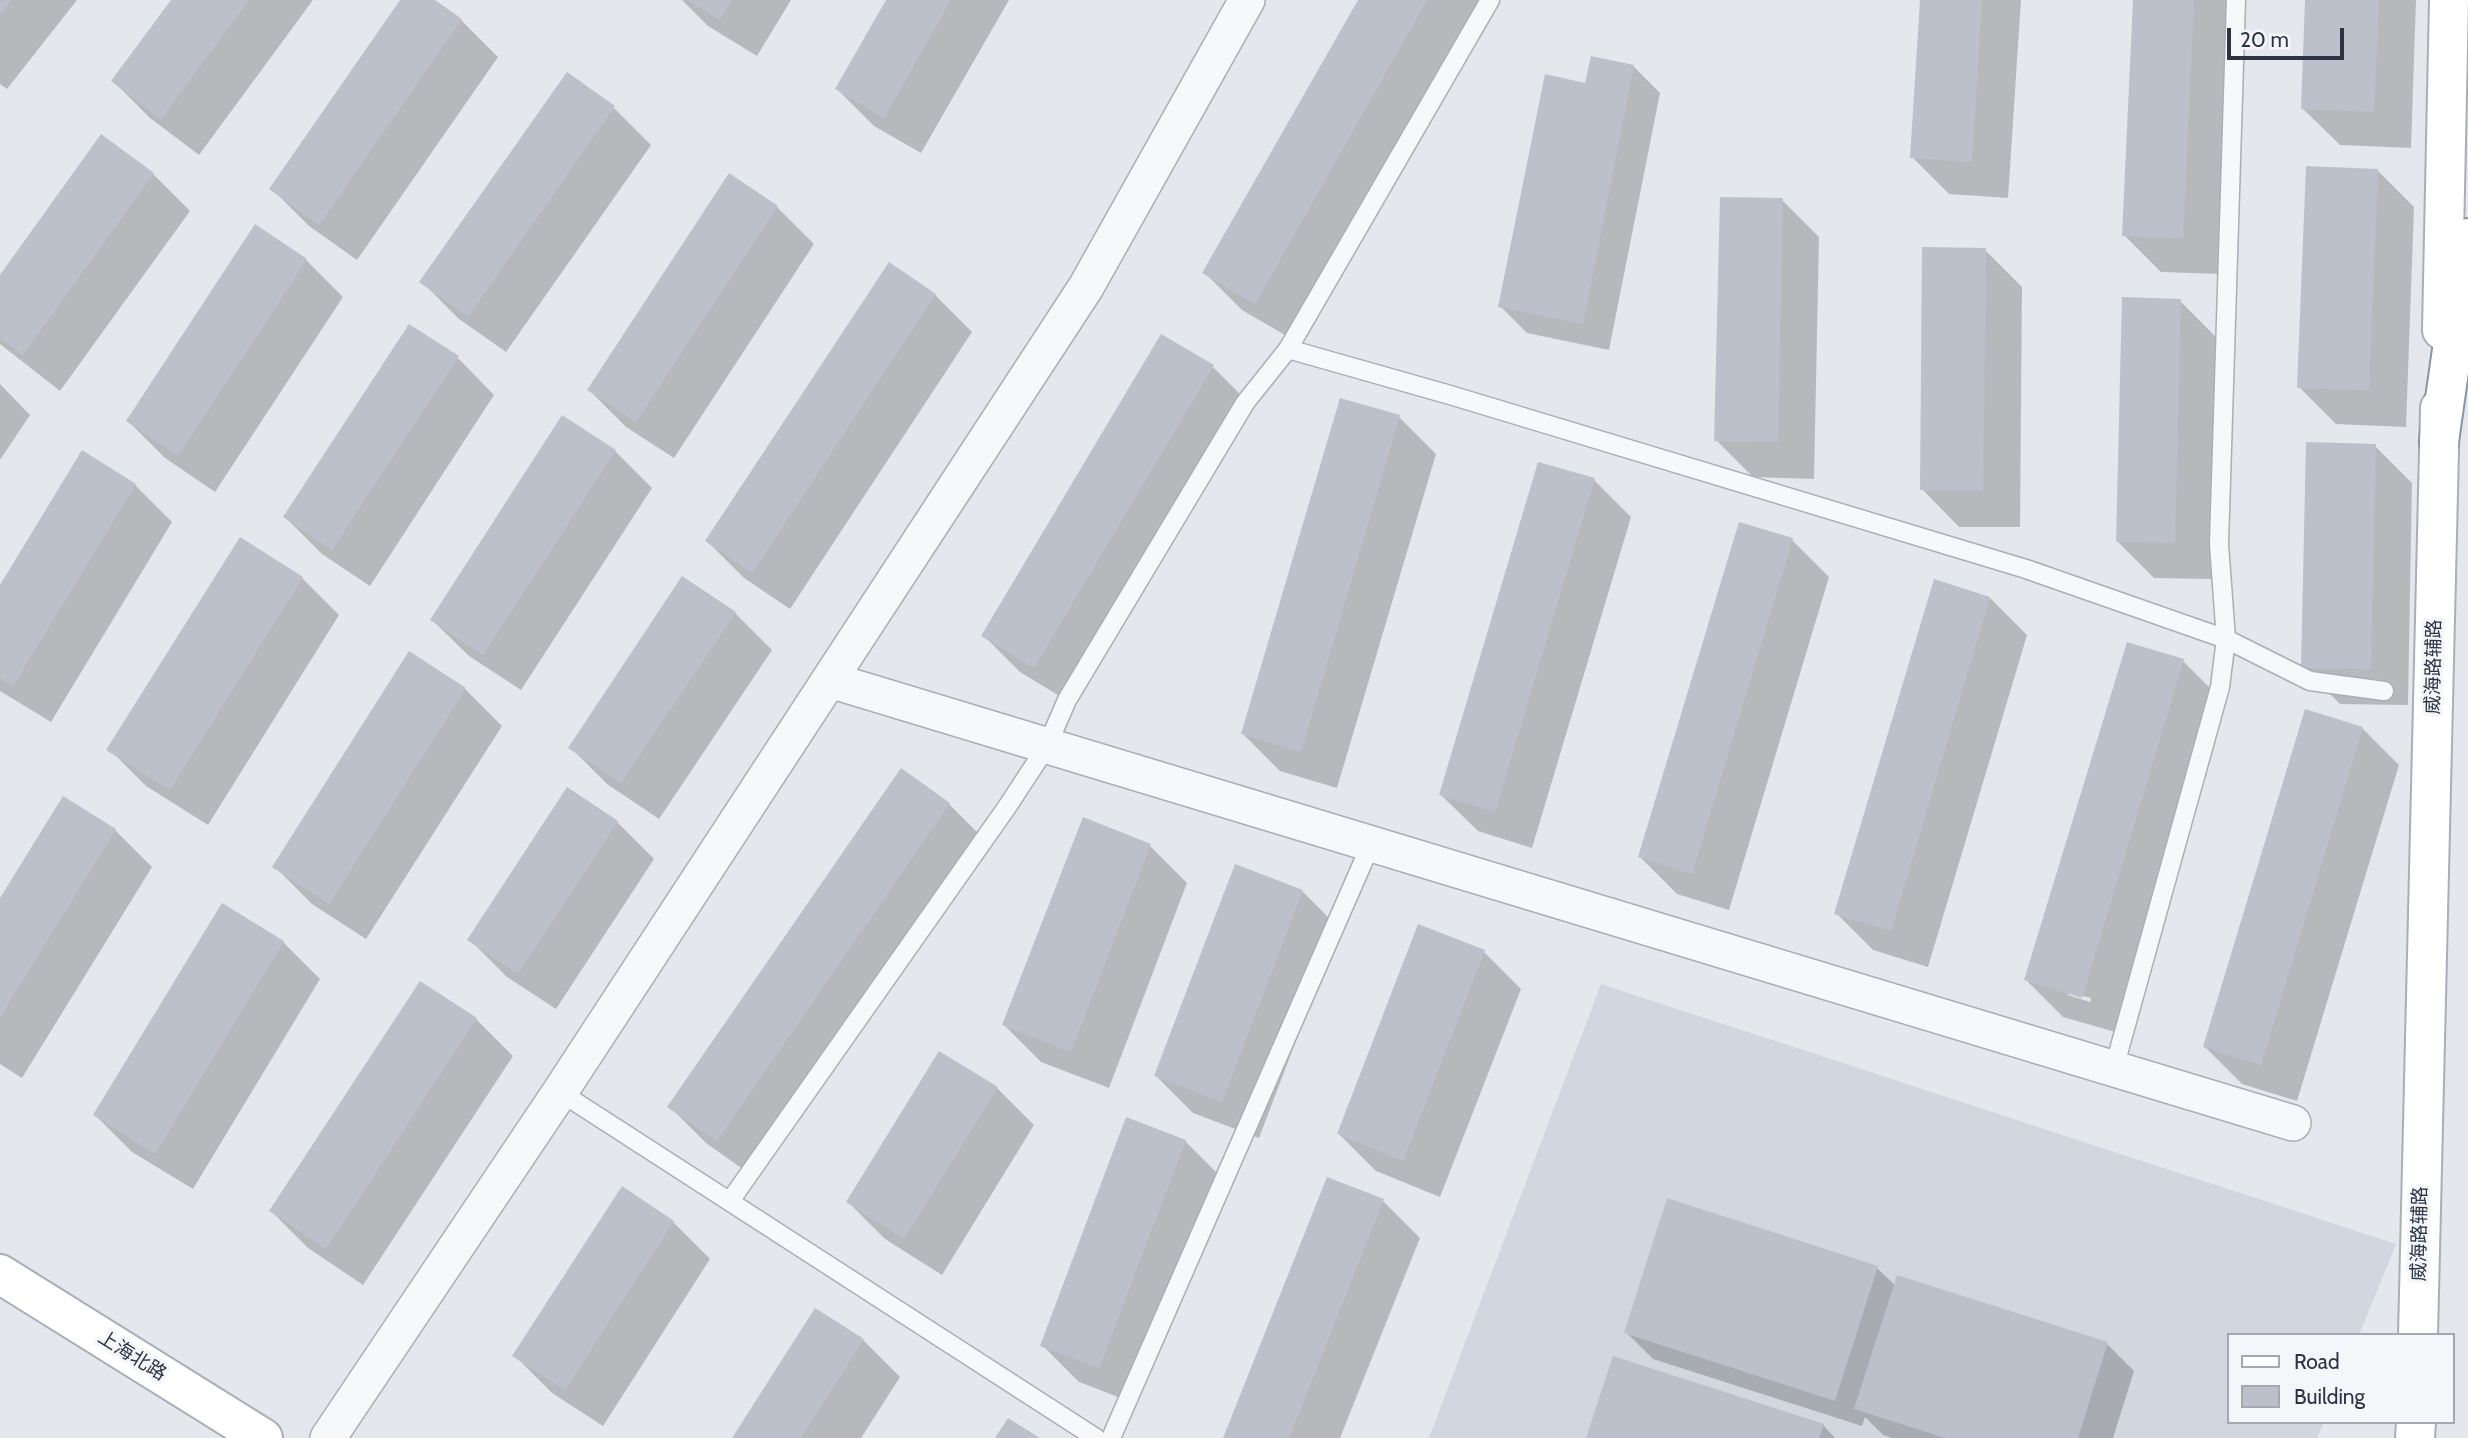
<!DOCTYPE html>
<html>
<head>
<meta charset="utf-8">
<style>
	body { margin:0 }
	#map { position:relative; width:2468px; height:1438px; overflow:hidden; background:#e4e7ec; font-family:Cabin,sans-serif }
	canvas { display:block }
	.legend { position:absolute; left:2227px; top:1333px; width:228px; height:91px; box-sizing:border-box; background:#f4f6f9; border:2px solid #a4a8b1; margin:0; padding:9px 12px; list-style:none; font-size:21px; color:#2b3445 }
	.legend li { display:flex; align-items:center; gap:14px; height:35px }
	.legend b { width:35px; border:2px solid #a4a8b1 }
	.scale { position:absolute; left:2227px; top:28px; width:117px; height:32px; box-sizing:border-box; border:4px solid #2b3445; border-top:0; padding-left:9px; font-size:21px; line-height:24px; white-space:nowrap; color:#2b3445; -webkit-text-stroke:5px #f4f6f9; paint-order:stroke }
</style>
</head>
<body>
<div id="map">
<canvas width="2468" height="1438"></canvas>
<ul class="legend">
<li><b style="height:9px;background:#fff"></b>Road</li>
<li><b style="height:19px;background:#bbc0ca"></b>Building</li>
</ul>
<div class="scale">20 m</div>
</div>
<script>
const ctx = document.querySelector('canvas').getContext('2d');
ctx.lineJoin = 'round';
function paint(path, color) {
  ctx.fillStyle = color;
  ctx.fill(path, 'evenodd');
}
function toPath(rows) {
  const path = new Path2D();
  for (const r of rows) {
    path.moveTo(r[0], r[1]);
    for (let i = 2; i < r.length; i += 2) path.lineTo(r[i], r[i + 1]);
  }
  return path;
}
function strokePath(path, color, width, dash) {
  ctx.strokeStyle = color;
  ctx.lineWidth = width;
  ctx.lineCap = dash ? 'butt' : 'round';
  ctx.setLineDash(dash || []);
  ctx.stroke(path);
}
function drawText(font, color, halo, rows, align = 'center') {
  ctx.font = font + ' Cabin,"Noto Sans SC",sans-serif';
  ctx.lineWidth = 7;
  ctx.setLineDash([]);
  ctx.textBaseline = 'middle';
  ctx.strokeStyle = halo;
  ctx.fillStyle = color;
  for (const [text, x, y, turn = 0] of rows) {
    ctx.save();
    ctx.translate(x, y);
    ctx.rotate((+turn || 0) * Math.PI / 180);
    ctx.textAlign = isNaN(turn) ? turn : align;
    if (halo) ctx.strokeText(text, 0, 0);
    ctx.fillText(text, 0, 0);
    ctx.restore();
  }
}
const built = toPath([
	[1601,984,2396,1244,2359,1335,2228,1335,2228,1422,2324,1422,2317,1438,1429,1438]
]);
const shadow = toPath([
	[0,0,77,0,7,89,0,84],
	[173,0,313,0,199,155,150,118,113,81],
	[402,0,432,0,461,20,498,57,357,260,309,226,272,189],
	[682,0,791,0,757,56,708,26],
	[888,0,1009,0,921,153,874,126,837,89],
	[1360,0,1485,0,1292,339,1242,310,1205,273],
	[1922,0,2021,0,2008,198,1949,194,1912,157],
	[2135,0,2232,0,2219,274,2161,272,2124,235],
	[2307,0,2416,0,2411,148,2340,145,2302,108],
	[1633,66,1660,93,1609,350,1527,333,1500,306,1587,85],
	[614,108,651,145,506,352,459,319,422,282],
	[2377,170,2414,207,2406,427,2336,424,2299,387],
	[153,174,190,211,60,391,0,344,0,278],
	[1782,200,1819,237,1814,479,1753,477,1716,440],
	[777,207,814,244,674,458,626,427,589,390],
	[1985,250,2022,287,2020,527,1959,527,1922,489],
	[306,260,343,297,215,492,165,458,128,421],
	[935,295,972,332,790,609,744,578,707,541],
	[2180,301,2217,338,2211,579,2154,578,2117,541],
	[458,358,494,395,370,586,322,554,285,517],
	[1213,367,1250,404,1071,703,1020,672,983,635],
	[0,384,30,415,0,460],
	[1399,417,1436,454,1337,788,1280,771,1243,734],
	[2375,446,2412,483,2408,705,2340,704,2303,667],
	[615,451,652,488,521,690,469,656,432,620],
	[1594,480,1631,517,1532,848,1478,831,1440,794],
	[135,485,172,522,51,722,0,691,0,588],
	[1792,540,1829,577,1729,910,1677,894,1640,857],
	[302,578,339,615,208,825,146,786,109,749],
	[1990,598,2027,635,1928,967,1873,950,1836,913],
	[735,613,772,650,659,819,607,784,570,747],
	[2183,661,2220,698,2119,1033,2063,1017,2026,980],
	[2068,992,2091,998,2090,1002,2068,995],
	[465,689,502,726,366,939,312,904,275,867],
	[2362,728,2399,765,2297,1101,2242,1084,2205,1047],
	[902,770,949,804,986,841,754,1177,706,1143,669,1106],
	[64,798,115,830,152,867,22,1078,0,1064,0,902],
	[617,822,654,859,556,1009,507,977,470,940],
	[1150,846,1187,883,1109,1088,1041,1062,1004,1025],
	[1302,891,1339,928,1259,1138,1193,1113,1156,1076],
	[1419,927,1484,952,1521,989,1440,1197,1376,1171,1339,1134],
	[283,942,320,979,193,1189,132,1152,95,1115],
	[476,1019,513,1056,363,1285,308,1248,271,1211],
	[997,1088,1034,1125,942,1275,885,1239,848,1202],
	[1185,1141,1222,1178,1136,1404,1079,1382,1042,1345],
	[1383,1201,1420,1238,1340,1438,1225,1438],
	[673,1222,710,1259,603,1426,552,1393,515,1356],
	[1877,1268,1896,1286,2107,1344,2134,1371,2113,1438,1892,1438,1883,1435,1865,1417,1862,1426,1653,1359,1626,1332],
	[863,1340,900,1377,861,1438,734,1438],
	[1823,1425,1835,1438,1588,1438]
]);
const building = toPath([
	[0,0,11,0,0,15],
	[171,0,249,0,161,119,111,81],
	[400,0,435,0,462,19,319,225,269,189],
	[687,0,732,0,720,20],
	[886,0,951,0,884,118,835,89],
	[1358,0,1427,0,1255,304,1202,273],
	[1920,0,1982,0,1972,162,1910,158],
	[2133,0,2194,0,2183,238,2122,236],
	[2305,0,2379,0,2374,112,2301,109],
	[1591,56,1634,65,1583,324,1498,307,1545,74,1585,83],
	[567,72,615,106,468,317,419,282],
	[101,134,154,173,23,355,0,338,0,275],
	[2306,166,2378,169,2369,390,2297,388],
	[729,173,778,206,636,422,587,390],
	[1720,197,1783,198,1778,442,1714,441],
	[255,224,307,259,178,456,126,421],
	[1922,247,1986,248,1983,491,1920,490],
	[889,262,936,294,752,573,705,541],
	[2122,297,2181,299,2175,543,2116,542],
	[409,324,459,356,332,550,283,517],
	[1161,334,1214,365,1034,668,981,636],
	[1340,398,1400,415,1301,752,1241,734],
	[562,415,616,450,483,655,430,620],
	[2306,442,2376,444,2371,669,2301,668],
	[82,450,136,484,13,686,0,678,0,585],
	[1538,462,1595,478,1495,812,1439,795],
	[1739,522,1793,538,1692,874,1638,857],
	[240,537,303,577,170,790,106,750],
	[682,576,736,612,621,783,568,748],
	[1934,579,1990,597,1891,931,1834,914],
	[2127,642,2184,659,2082,998,2024,980],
	[409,651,466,688,329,904,272,867],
	[2305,709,2363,727,2261,1065,2203,1047],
	[901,768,950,803,717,1141,667,1107],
	[567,787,618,821,518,974,467,940],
	[63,796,116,829,0,1017,0,898],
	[1083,817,1151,844,1071,1052,1002,1025],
	[1235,864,1303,890,1222,1102,1154,1076],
	[222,903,284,941,155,1154,93,1115],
	[1418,924,1485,950,1403,1161,1337,1134],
	[420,981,477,1018,326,1249,269,1211],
	[939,1051,998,1087,904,1239,846,1202],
	[1126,1117,1186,1140,1099,1368,1040,1346],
	[1327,1177,1384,1199,1289,1438,1223,1438],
	[622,1186,674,1221,565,1390,512,1356],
	[1667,1198,1878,1266,1835,1401,1624,1333],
	[1897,1275,2108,1342,2078,1438,1945,1438,1854,1409],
	[815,1308,864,1339,801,1438,732,1438],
	[1613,1356,1824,1424,1819,1438,1586,1438],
	[1008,1418,1040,1438,995,1438]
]);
const lane = toPath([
	[1288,349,1450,395,2026,569,2226,639,2310,681,2384,691],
	[2114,1068,2220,687,2226,639,2219,544,2236,0],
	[560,1092,1096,1438],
	[730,1201,1007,807,1047,746,1067,700,1245,403,1288,349,1490,0],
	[1111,1438,1371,844]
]);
const street = toPath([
	[830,680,2293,1123],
	[328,1438,560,1092,1086,287,1247,0]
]);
const secondary = toPath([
	[2442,330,2449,0],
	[0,1274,263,1438],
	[2418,1335,2440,408],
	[2415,1438,2416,1422]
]);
const highway = toPath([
	[2439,441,2468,238]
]);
const streetNames = [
	["威海路辅路",2434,667,-89],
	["威海路辅路",2420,1234,-89],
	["上海北路",132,1356,32]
];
paint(built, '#d2d6de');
paint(shadow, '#0003');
paint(building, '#bbc0ca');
strokePath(lane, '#a9aeb7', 21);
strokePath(street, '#a9aeb7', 38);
strokePath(secondary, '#a9aeb7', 42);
strokePath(highway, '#8b94a3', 42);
strokePath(lane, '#f7f8fa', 18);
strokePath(street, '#f7f8fa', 35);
strokePath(secondary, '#fff', 38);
strokePath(highway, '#fff', 38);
drawText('19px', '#2b3445', '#f4f6f9', streetNames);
</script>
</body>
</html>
